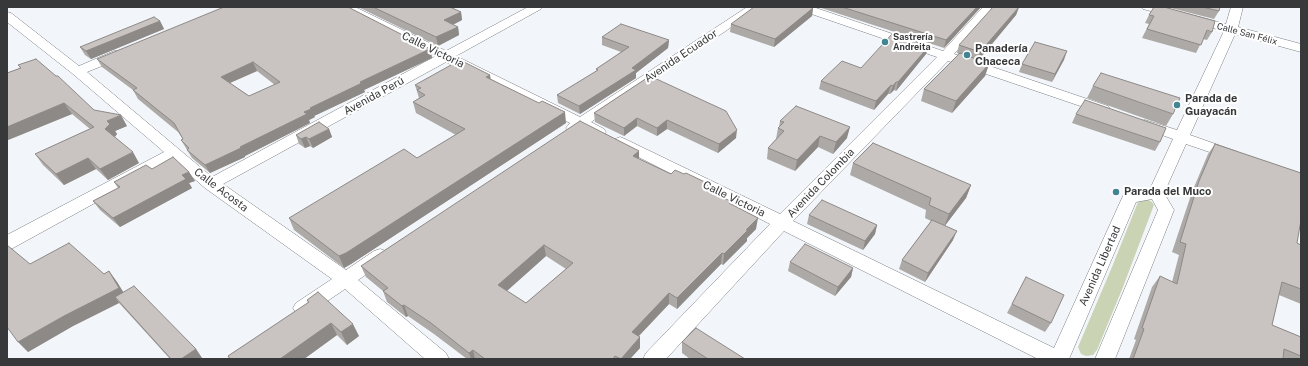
<!DOCTYPE html>
<html>
<head>
<meta charset="utf-8">
<style>
	body { margin:0 }
	#map { position:relative; width:1308px; height:366px; overflow:hidden; background:#f2f6fa; font-family:"Public Sans",sans-serif }
	canvas { display:block }
	.frame { position:absolute; inset:0; border:8px solid #37383a; pointer-events:none }
</style>
</head>
<body>
<div id="map">
<canvas width="1308" height="366"></canvas>
<div class="frame"></div>
</div>
<script>
const ctx = document.querySelector('canvas').getContext('2d');
ctx.lineJoin = 'round';
function paint(path, color) {
  ctx.fillStyle = color;
  ctx.fill(path, 'evenodd');
}
function toPath(rows) {
  const path = new Path2D();
  for (const r of rows) {
    path.moveTo(r[0], r[1]);
    for (let i = 2; i < r.length; i += 2) path.lineTo(r[i], r[i + 1]);
  }
  return path;
}
function strokePath(path, color, width, dash) {
  ctx.strokeStyle = color;
  ctx.lineWidth = width;
  ctx.lineCap = dash ? 'butt' : 'round';
  ctx.setLineDash(dash || []);
  ctx.stroke(path);
}
function drawText(font, color, halo, rows, align = 'center') {
  ctx.font = font + ' "Public Sans",sans-serif';
  ctx.lineWidth = 4;
  ctx.setLineDash([]);
  ctx.textBaseline = 'middle';
  ctx.strokeStyle = halo;
  ctx.fillStyle = color;
  for (const [text, x, y, turn = 0] of rows) {
    ctx.save();
    ctx.translate(x, y);
    ctx.rotate((+turn || 0) * Math.PI / 180);
    ctx.textAlign = isNaN(turn) ? turn : align;
    if (halo) ctx.strokeText(text, 0, 0);
    ctx.fillText(text, 0, 0);
    ctx.restore();
  }
}
const green = toPath([
	[1147,199,1152,202,1154,205,1123,287,1097,350,1093,355,1086,356,1081,354,1078,347,1112,267,1138,202]
]);
const street = toPath([
	[340,7,355,7,446,51,528,7,543,7,541,9,456,56,580,117,747,7,761,7,591,122,604,129,606,132,604,135,599,137,594,135,581,129,573,132,568,131,566,128,570,123,446,62,223,184,346,270,374,251,380,249,386,251,389,256,386,261,358,280,446,353,449,359,425,359,345,289,310,313,303,316,296,313,293,308,296,303,332,279,205,188,173,160,13,248,7,249,7,235,164,152,73,74,7,22,7,12,11,13,79,66,114,51,124,51,125,54,124,57,87,72,212,177,436,56,342,9,340,7],
	[795,7,813,7,943,51,983,7,995,7,954,54,1108,106,1110,109,1108,112,1103,113,1098,112,948,61,793,221,1054,348,1122,198,1124,194,1150,189,1173,139,1140,127,1138,124,1140,121,1145,120,1177,130,1224,31,1143,9,1141,7,1161,7,1226,24,1231,7,1243,7,1238,27,1301,44,1301,52,1235,34,1190,135,1238,152,1241,155,1238,158,1233,160,1186,144,1164,193,1174,210,1115,359,1095,359,1158,210,1152,199,1136,202,1069,359,1038,359,784,231,666,359,643,359,646,353,770,224,615,145,613,142,615,139,620,137,625,139,780,214,937,57,797,9,795,7]
]);
const wall = toPath([
	[358,7,450,7,461,12,462,20,453,25,458,27,459,35,438,46],
	[818,7,981,7,944,48],
	[1019,7,1016,15,978,60,989,64,985,76,952,113,921,101,924,89,959,54,957,53,959,45],
	[1167,7,1220,7,1219,11,1214,19],
	[813,8,812,16,774,47,730,32,731,24],
	[1149,15,1212,32,1207,40,1203,39,1196,53,1142,38,1149,24,1145,23],
	[160,21,164,29,91,59,85,55,80,47],
	[602,37,669,40,668,48,636,73,636,78,580,114,558,103,557,95,597,71,596,69,621,52,602,45],
	[430,49,432,58,364,90,365,92,314,116,315,117,309,120,310,123,245,156,245,157,210,173,192,158,181,140,183,139,178,132,138,99,133,90,102,67,97,59],
	[257,71,275,85,249,96,230,83],
	[1067,51,1052,82,1019,72,1022,64],
	[926,54,896,91,894,90,890,94,888,94,874,110,819,89,821,81,861,68],
	[18,65,94,110,127,126,115,131,117,134,115,137,139,163,108,180,96,169,64,185,43,165,35,154,90,129,72,114,8,140,7,139,7,73,20,68],
	[650,76,736,138,718,153,667,129,657,136,637,126,624,136,595,122,594,113],
	[491,79,566,123,351,264,344,268,294,230,289,218,417,158,456,135,416,113,413,102,419,98,415,85],
	[1093,86,1173,114,1166,126,1087,98],
	[1076,114,1160,142,1155,151,1072,123],
	[780,121,847,138,833,154,818,147,795,171,767,159,768,148,776,139,778,128,779,127],
	[329,129,332,137,313,148,310,146,305,148,299,144,296,135],
	[1215,144,1301,173,1301,229,1299,229,1297,243,1301,245,1301,304,1279,295,1272,325,1301,337,1301,359,1129,359,1136,340,1134,339,1152,287,1160,276,1172,282,1179,255,1172,252,1192,192,1208,154],
	[639,151,639,159,671,174,708,190,730,204,756,229,747,238,747,241,723,265,721,264,677,309,669,304,639,336,640,348,630,359,467,359,434,334,408,316,406,317,387,302,383,291,366,277,361,266],
	[546,256,566,269,526,303,507,291],
	[853,163,971,185,966,198,945,225,953,240,925,282,899,269,902,260,931,221,925,218,926,210,850,175],
	[152,169,189,172,195,181,189,183,192,188,120,227,100,210,93,201,118,188,114,182],
	[809,215,877,225,875,234,863,250,807,224],
	[790,262,853,268,851,277,835,296,788,271],
	[30,264,104,274,109,271,117,282,123,292,196,349,202,358,201,359,170,359,119,303,73,326,28,352],
	[1026,277,1051,323,1045,332,1007,313],
	[307,300,359,336,347,345,337,335,304,359,229,359,228,356,308,303],
	[682,342,745,359,690,359,682,353]
]);
const shadedWall = toPath([
	[977,7,981,7,944,48,946,40],
	[1019,7,1016,15,978,61,980,52],
	[813,8,812,16,774,47,775,39],
	[461,12,462,20,446,28,444,20],
	[160,21,164,29,91,59,86,51],
	[458,27,459,35,438,46,436,37],
	[669,40,668,48,636,73,636,78,580,114,579,106,632,68],
	[929,46,926,54,896,91,898,82],
	[430,49,432,58,364,90,365,92,314,116,315,117,309,120,310,123,245,156,245,157,210,173,205,165,240,147,304,112,310,108,360,82],
	[1067,51,1064,60,1052,82,1055,74],
	[253,62,257,71,225,85,221,77],
	[989,64,985,76,952,113,956,101],
	[490,75,492,86,486,77],
	[896,82,894,90,890,94,893,86],
	[891,85,888,94,874,110,876,101],
	[64,103,72,114,8,140,7,139,7,127],
	[565,112,566,123,351,264,344,268,339,256],
	[121,115,127,126,115,131,117,134,112,140,105,129,107,121],
	[637,118,637,126,624,136,624,128],
	[667,120,667,129,657,136,657,128],
	[850,127,847,138,833,154,836,142],
	[329,129,332,137,313,148,309,139],
	[737,130,736,138,718,153,719,144],
	[820,136,818,147,795,171,797,160],
	[306,137,310,146,305,148,301,139],
	[639,151,639,161,633,156],
	[133,152,139,163,108,180,100,169],
	[88,158,96,169,64,185,56,174],
	[189,172,195,181,189,183,192,188,120,227,113,218,182,175],
	[709,184,708,195,705,188],
	[971,185,966,198,944,227,949,214],
	[758,218,756,229,747,238,747,241,723,265,724,254],
	[877,225,875,234,863,250,865,241],
	[957,231,953,240,925,282,928,273],
	[544,245,546,256,501,296,498,285],
	[722,253,721,264,677,309,677,298],
	[853,268,851,277,835,296,838,287],
	[109,271,117,282,127,298,115,297,119,303,73,326,28,352,18,342],
	[669,293,669,304,632,343,632,332],
	[404,305,408,316,406,317,402,306],
	[331,323,337,335,304,359,280,359],
	[353,324,359,336,347,345,341,332],
	[640,337,640,348,630,359,621,359],
	[196,349,202,358,201,359,181,359],
	[473,350,475,359,471,359,469,353]
]);
const building = toPath([
	[224,7,348,7,430,49,360,82,362,83,310,108,311,109,304,112,307,114,240,147,241,148,205,165,187,150,189,148,181,140,183,139,174,123,133,90,137,88,97,59,224,7],
	[253,62,280,82,249,96,221,77,253,62],
	[373,7,450,7,461,12,444,20,458,27,436,37,373,7],
	[754,7,810,7,813,8,775,39,731,24,754,7],
	[842,7,977,7,946,40,842,7],
	[993,7,1019,7,980,52,959,45,993,7],
	[1154,7,1164,7,1215,21,1212,32,1207,30,1201,45,1147,29,1154,16,1149,15,1154,7],
	[1202,7,1220,7,1219,11,1202,7],
	[154,17,160,21,86,51,80,47,154,17],
	[621,24,669,40,632,68,636,70,579,106,557,95,598,70,596,69,629,47,602,37,621,24],
	[892,34,929,46,898,82,896,82,893,86,891,85,876,101,821,81,842,61,861,68,892,34],
	[1035,42,1067,51,1055,74,1022,64,1035,42],
	[960,53,989,64,956,101,924,89,960,53],
	[36,59,56,76,58,76,94,110,121,115,107,121,110,124,105,129,133,152,100,169,88,158,56,174,35,154,94,127,64,103,7,127,7,73,21,68,18,65,36,59],
	[460,60,490,75,486,77,539,103,542,101,565,112,346,253,339,256,289,218,404,149,417,158,465,129,413,102,425,95,417,90,421,88,415,85,460,60],
	[1101,73,1180,98,1173,114,1093,86,1101,73],
	[650,76,726,111,737,130,719,144,667,120,657,128,637,118,624,128,594,113,650,76],
	[1085,100,1166,128,1160,142,1076,114,1085,100],
	[796,106,850,127,836,142,820,136,797,160,768,148,784,131,778,128,784,122,780,121,796,106],
	[580,121,639,151,633,156,671,174,675,170,684,174,686,173,709,184,705,188,730,201,729,203,758,218,746,230,748,230,724,254,722,253,677,298,669,293,632,332,640,337,621,359,615,356,613,359,485,359,473,350,469,353,431,323,404,305,402,306,383,291,388,288,361,266,580,121],
	[544,245,573,263,526,303,498,285,544,245],
	[319,122,329,129,309,139,306,137,301,139,296,135,319,122],
	[873,143,971,185,949,214,929,205,931,198,853,163,873,143],
	[1215,144,1301,173,1301,220,1297,243,1301,245,1301,289,1282,282,1272,325,1301,337,1301,356,1284,349,1283,359,1133,359,1144,329,1142,328,1160,276,1177,284,1186,244,1180,242,1199,181,1215,144],
	[173,157,189,172,182,175,186,179,113,218,93,201,120,187,114,182,146,165,152,169,173,157],
	[822,200,877,225,865,241,809,215,822,200],
	[932,220,957,231,928,273,902,260,932,220],
	[69,243,104,274,109,271,119,288,64,316,18,342,7,327,7,245,30,264,69,243],
	[805,244,853,268,838,287,790,262,805,244],
	[1026,277,1064,295,1051,323,1012,304,1026,277],
	[134,286,196,349,181,359,171,359,115,297,134,286],
	[318,292,353,324,341,332,331,323,280,359,230,359,228,356,309,302,307,300,318,292],
	[696,328,745,359,708,359,682,342,696,328]
]);
const markers = [
	[885,42,4,"#418493"],
	[967,55,4,"#418493"],
	[1177,105,4,"#418493"],
	[1116,192,4,"#418493"]
];
const farStreetnames = [
	["Calle San Félix",1247,34,15]
];
const farPoinames = [
	["Sastrería",893,37],
	["Andreita",893,47]
];
const poiNames = [
	["Panadería",975,49],
	["Chaceca",975,62],
	["Parada de",1185,99],
	["Guayacán",1185,112],
	["Parada del Muco",1124,192]
];
const streetNames = [
	["Calle Victoria",433,50,26],
	["Avenida Ecuador",681,56,-34],
	["Avenida Perú",374,96,-29],
	["Avenida Colombia",821,183,-46],
	["Calle Acosta",221,190,37],
	["Calle Victoria",734,199,26],
	["Avenida Libertad",1100,266,-66]
];
paint(green, '#cad4b5');
strokePath(street, '#7b7e82', 1);
paint(street, '#fff');
paint(wall, '#ada9a6');
paint(shadedWall, '#8d8987');
paint(building, '#c9c4c1');
strokePath(building, '#8d8987', 1);
for (const [x, y, r, color] of markers) {
  const dot = new Path2D();
  dot.arc(x, y, r, 0, 2 * Math.PI);
  ctx.fillStyle = color;
  ctx.fill(dot);
  strokePath(dot, '#fff', 1.5);
}
drawText('9px', '#37383a', '#fff', farStreetnames);
drawText('bold 9px', '#37383a', '#fff', farPoinames, 'left');
drawText('bold 11px', '#37383a', '#fff', poiNames, 'left');
drawText('11px', '#37383a', '#fff', streetNames);
</script>
</body>
</html>
